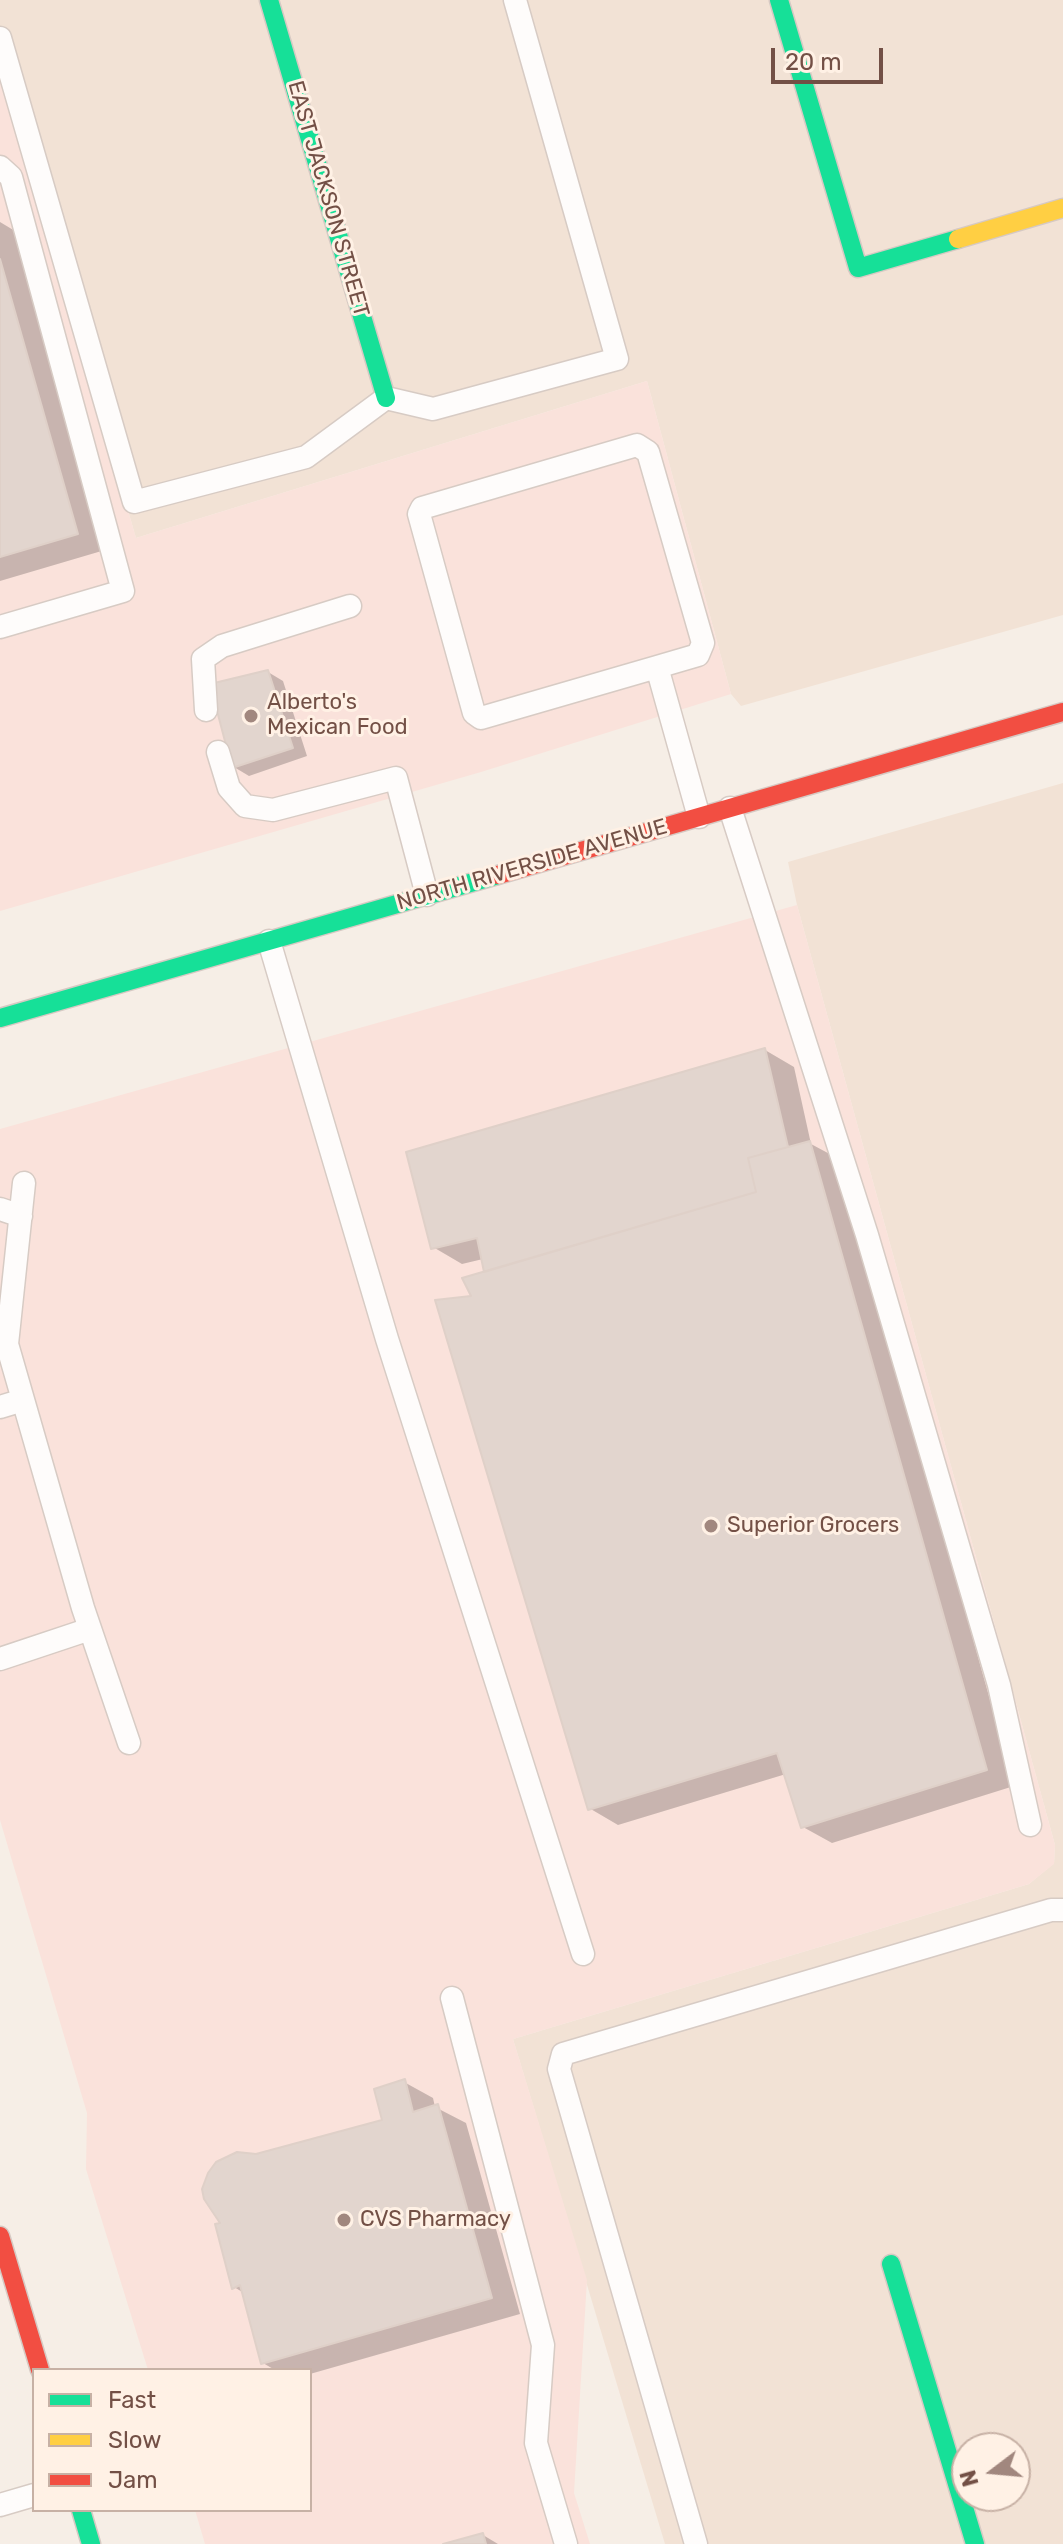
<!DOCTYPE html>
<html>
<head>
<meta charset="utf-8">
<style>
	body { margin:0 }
	#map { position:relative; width:1063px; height:2544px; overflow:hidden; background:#f6eee6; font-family:Rubik,sans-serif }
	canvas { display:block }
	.legend { position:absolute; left:32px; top:2368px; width:280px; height:144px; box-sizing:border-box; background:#fff1e5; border:2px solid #c7b1a5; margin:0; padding:10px 14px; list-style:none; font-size:24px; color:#735046 }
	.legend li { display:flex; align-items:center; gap:16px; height:40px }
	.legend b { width:40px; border:2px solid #c7b1a5 }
	.north { position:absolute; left:951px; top:2432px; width:80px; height:80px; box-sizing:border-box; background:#fff1e5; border:2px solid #c7b1a5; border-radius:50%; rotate:254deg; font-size:22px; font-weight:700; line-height:32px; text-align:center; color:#735046 }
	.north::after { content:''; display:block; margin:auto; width:28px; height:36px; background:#a1877e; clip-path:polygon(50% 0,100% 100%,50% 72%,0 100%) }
	.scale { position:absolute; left:771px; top:48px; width:112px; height:36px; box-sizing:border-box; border:4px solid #735046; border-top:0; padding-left:10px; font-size:24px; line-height:28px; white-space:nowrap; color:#735046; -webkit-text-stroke:6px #fff1e5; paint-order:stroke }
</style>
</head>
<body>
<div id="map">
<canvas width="1063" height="2544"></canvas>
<ul class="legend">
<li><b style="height:10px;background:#16e098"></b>Fast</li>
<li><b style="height:10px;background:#ffcf43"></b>Slow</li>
<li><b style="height:10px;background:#f24e42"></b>Jam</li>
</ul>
<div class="north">N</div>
<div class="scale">20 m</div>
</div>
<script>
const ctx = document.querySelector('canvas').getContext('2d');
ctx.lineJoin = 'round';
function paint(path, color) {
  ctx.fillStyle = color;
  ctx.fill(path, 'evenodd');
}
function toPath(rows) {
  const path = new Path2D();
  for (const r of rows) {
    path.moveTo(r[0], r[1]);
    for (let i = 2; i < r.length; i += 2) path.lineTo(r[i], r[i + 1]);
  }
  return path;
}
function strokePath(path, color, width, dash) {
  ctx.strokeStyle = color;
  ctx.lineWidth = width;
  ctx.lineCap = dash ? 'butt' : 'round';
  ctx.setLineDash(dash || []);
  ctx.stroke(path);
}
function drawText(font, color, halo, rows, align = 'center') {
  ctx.font = font + ' Rubik,sans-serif';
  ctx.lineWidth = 6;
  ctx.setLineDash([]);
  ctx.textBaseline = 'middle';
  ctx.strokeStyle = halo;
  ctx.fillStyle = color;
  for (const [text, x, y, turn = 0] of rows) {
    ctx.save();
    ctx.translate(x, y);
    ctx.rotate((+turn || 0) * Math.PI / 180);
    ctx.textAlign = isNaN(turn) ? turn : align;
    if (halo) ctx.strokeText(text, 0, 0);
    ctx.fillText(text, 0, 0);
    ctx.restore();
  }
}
const residential = toPath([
	[0,0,1063,0,1063,615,741,706,731,694,647,381,136,538,0,74],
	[1063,783,1063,2544,665,2544,513,2039,1029,1884,1054,1863,1055,1845,797,905,788,862],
	[967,2448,1015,2448,1015,2496,967,2496]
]);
const commercial = toPath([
	[0,74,136,538,647,381,731,694,481,772,0,911],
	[797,905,1055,1845,1054,1864,1029,1884,513,2039,587,2280,574,2493,590,2544,205,2544,195,2510,310,2510,310,2370,148,2370,86,2169,87,2113,0,1820,0,1129]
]);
const shadow = toPath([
	[0,222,15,231,105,550,0,581],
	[268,672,283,681,307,756,249,776,234,767],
	[765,1050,794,1067,811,1144,839,1159,1014,1786,832,1843,803,1827,786,1774,618,1825,589,1808,474,1298,486,1274,483,1259,462,1264,433,1247],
	[404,2082,433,2098,435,2107,466,2123,520,2314,310,2374,310,2370,275,2370,263,2363,244,2293,234,2287,223,2223,256,2156,384,2121],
	[483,2535,498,2544,450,2544]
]);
const building = toPath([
	[0,259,78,534,0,557,0,259],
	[268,670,293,748,232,768,210,684,268,670],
	[765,1048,788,1147,748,1158,756,1192,484,1272,477,1238,431,1249,406,1152,765,1048],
	[810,1141,987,1770,801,1828,777,1753,588,1810,435,1300,471,1296,462,1278,756,1192,748,1158,810,1141],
	[405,2079,413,2112,438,2104,492,2298,261,2364,240,2285,232,2289,215,2224,220,2223,204,2199,202,2189,208,2173,216,2162,237,2152,256,2154,382,2120,374,2089,405,2079],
	[483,2533,486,2544,443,2544,483,2533]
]);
const lane = toPath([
	[0,38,134,502,306,457,386,398,433,409,617,359,515,0],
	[0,167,11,177,123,591,0,627],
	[657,667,698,655,703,643,648,452,637,445,422,508,419,514,474,713,481,718,657,667,699,817],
	[206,710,203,659,222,646,350,606],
	[218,752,229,788,245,806,273,810,396,778,427,895],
	[730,808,867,1235,999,1685,1030,1825],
	[269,941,387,1339,583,1954],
	[24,1183,7,1344,83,1608,129,1743],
	[0,1209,21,1216],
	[0,1407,23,1400],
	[0,1659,90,1629],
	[452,1998,543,2345,536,2443,566,2544],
	[0,2505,34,2495],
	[696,2544,559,2069,563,2054,1051,1910,1063,1910]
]);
const fast = toPath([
	[269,0,386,398],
	[779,0,858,268,958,239],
	[0,1018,498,875],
	[891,2264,975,2544],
	[81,2510,91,2544]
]);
const slow = toPath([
	[958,239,1063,208]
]);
const jam = toPath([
	[498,875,1063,712],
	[0,2236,40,2370]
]);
const markers = [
	[251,716,8,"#a1877e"],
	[711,1526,8,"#a1877e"],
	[344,2220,8,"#a1877e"]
];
const streetNames = [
	["EAST JACKSON STREET",328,199,74],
	["NORTH RIVERSIDE AVENUE",532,865,-16]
];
const poiNames = [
	["Alberto's",267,703],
	["Mexican Food",267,728],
	["Superior Grocers",727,1526],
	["CVS Pharmacy",360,2220]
];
paint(residential, '#f2e2d5');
paint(commercial, '#fae2db');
paint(shadow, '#0003');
paint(building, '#e2d5ce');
strokePath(building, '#dfd0c8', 2);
strokePath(lane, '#d7cbc4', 25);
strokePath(fast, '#d6c9c3', 21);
strokePath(slow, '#d6c9c3', 21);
strokePath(jam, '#d6c9c3', 21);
strokePath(lane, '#fefcfb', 22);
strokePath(fast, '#16e098', 18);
strokePath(slow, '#ffcf43', 18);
strokePath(jam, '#f24e42', 18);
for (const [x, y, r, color] of markers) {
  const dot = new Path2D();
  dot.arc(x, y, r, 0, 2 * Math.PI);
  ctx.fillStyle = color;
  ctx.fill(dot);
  strokePath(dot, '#fff1e5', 3);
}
drawText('22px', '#735046', '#fff1e5', streetNames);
drawText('22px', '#735046', '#fff1e5', poiNames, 'left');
</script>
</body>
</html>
